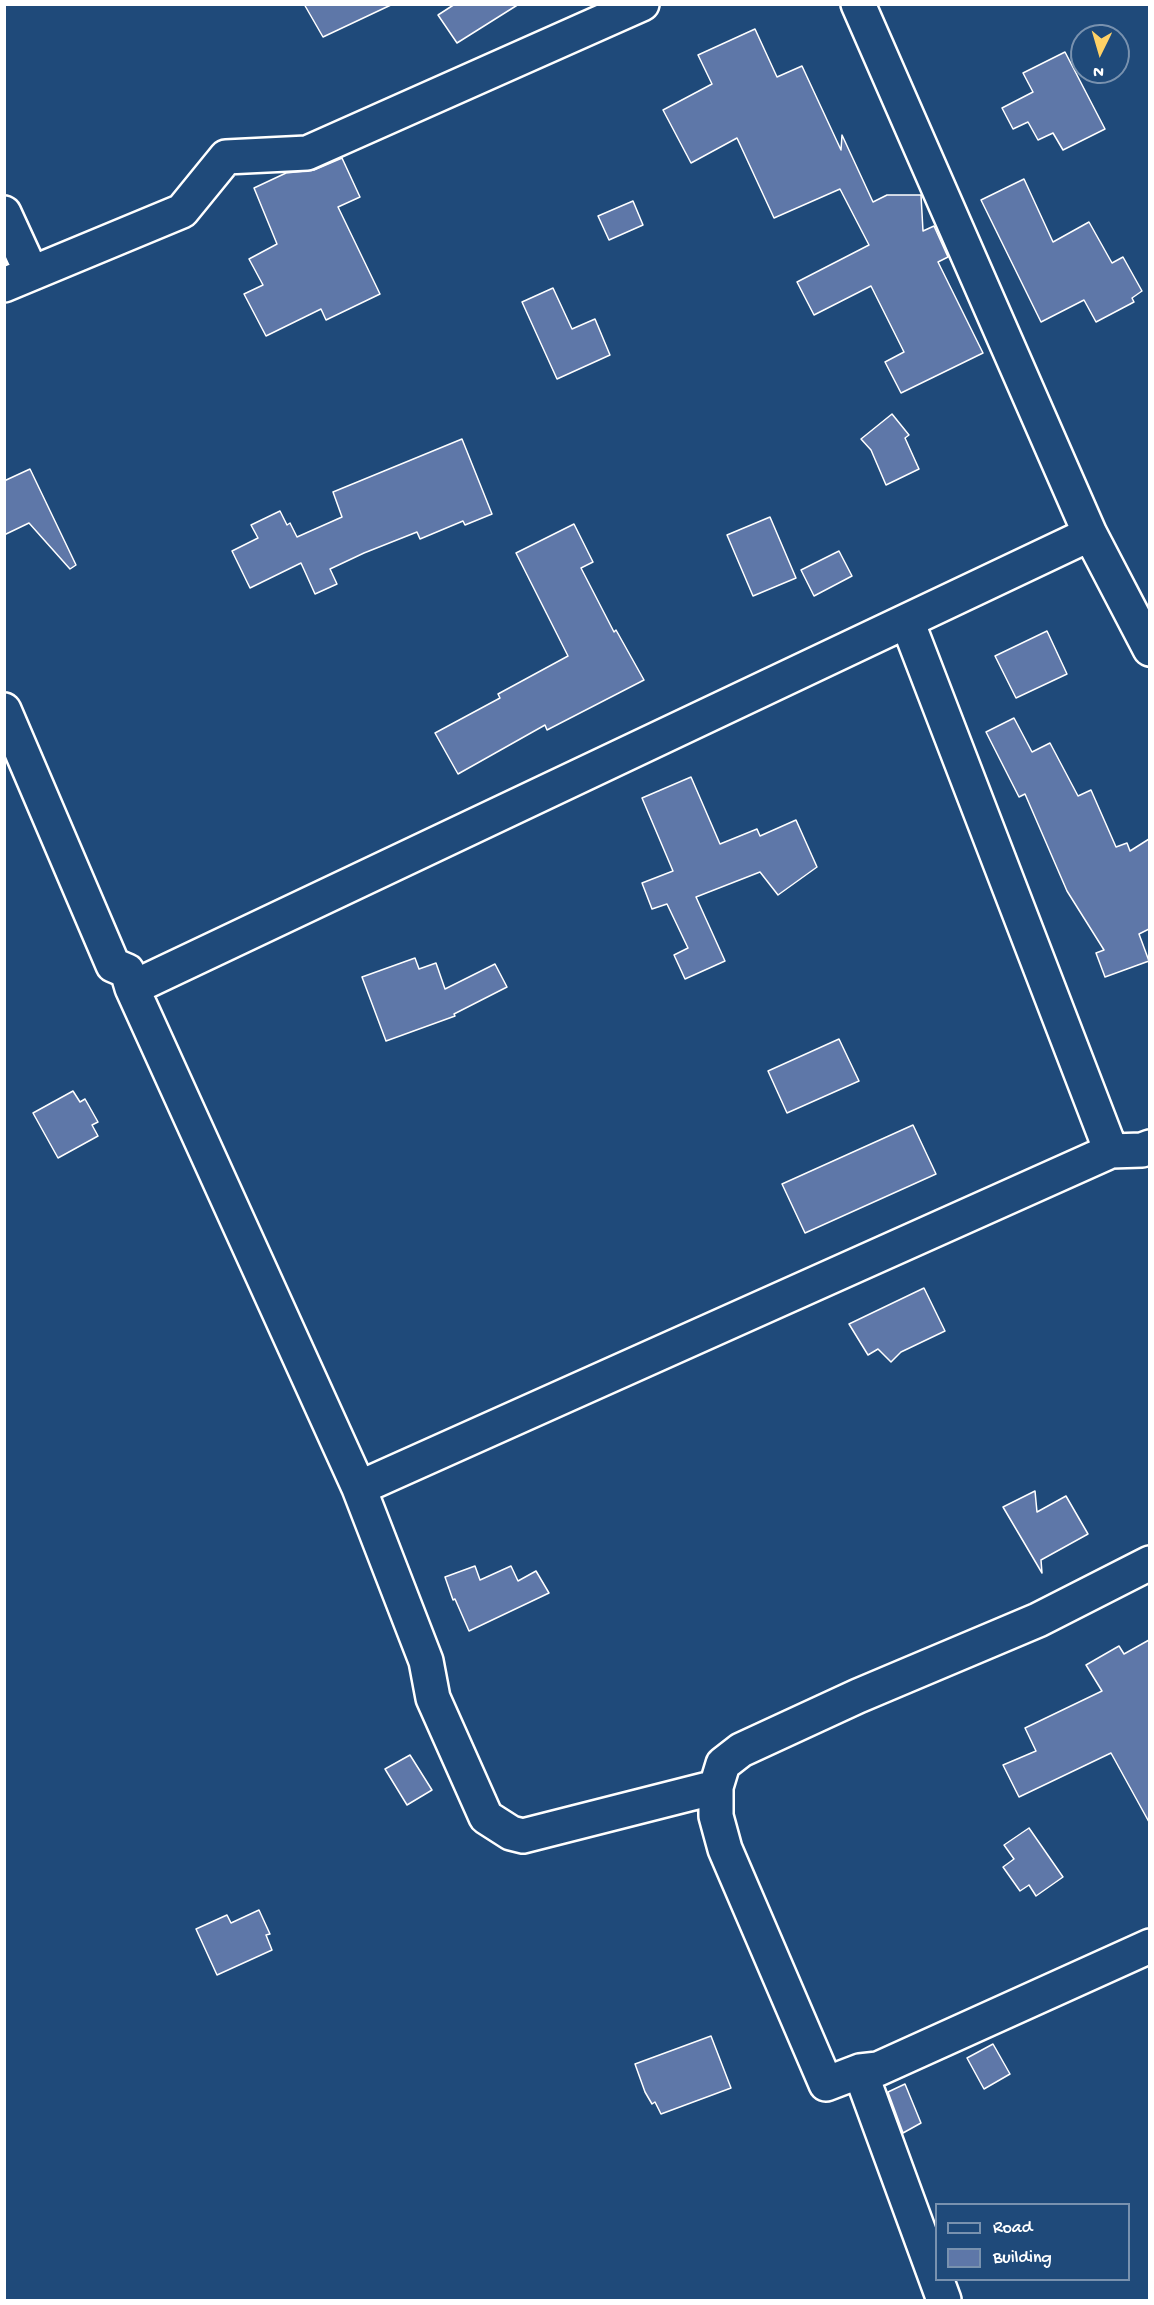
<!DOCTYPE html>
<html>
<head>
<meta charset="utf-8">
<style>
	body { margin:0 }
	#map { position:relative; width:1154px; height:2305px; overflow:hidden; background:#1f4a7a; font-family:"Gochi Hand",sans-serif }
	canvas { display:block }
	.frame { position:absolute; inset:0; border:6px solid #fff; pointer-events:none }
	.legend { position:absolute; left:935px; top:2203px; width:195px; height:78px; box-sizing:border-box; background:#1f4a7a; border:2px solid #7992af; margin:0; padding:8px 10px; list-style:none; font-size:18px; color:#fff }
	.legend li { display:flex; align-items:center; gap:12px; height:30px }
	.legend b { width:30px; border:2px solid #7992af }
	.north { position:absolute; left:1070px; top:24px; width:60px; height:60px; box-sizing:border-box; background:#1f4a7a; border:2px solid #7992af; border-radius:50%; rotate:185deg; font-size:16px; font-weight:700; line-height:24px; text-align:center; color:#fff }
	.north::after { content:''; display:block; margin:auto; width:21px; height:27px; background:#ffd166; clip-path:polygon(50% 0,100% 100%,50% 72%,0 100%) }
</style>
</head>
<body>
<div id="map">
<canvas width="1154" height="2305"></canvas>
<div class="frame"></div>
<ul class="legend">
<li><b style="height:8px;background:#1f4a7a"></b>Road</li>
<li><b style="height:16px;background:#5e77a8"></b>Building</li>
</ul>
<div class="north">N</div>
</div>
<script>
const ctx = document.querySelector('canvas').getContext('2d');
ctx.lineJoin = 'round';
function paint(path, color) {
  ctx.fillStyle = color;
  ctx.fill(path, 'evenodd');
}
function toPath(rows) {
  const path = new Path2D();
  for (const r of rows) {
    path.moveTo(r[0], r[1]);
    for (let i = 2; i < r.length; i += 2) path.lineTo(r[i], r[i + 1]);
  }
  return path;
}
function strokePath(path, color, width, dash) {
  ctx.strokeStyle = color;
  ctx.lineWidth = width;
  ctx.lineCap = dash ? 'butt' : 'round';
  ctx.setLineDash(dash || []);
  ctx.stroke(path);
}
const building = toPath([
	[304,4,393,4,323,37,304,4],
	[455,4,519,4,457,43,438,15,455,4],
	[755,29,777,77,802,66,841,150,842,135,873,202,887,195,921,195,923,231,934,226,948,257,938,262,983,353,901,393,885,362,904,352,871,286,814,315,797,282,869,245,840,189,774,218,737,138,691,163,663,110,712,84,698,55,755,29],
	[1065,52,1105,129,1063,150,1053,133,1038,140,1028,122,1013,129,1002,108,1033,92,1023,73,1065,52],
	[342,158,360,197,338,207,380,294,326,320,321,309,266,336,244,294,263,285,249,259,277,244,254,188,286,173,314,170,342,158],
	[1024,179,1053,242,1089,222,1112,263,1123,257,1142,291,1132,298,1134,302,1096,322,1084,300,1041,322,981,200,1024,179],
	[633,201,643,225,609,240,598,216,633,201],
	[553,288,572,329,595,319,610,355,557,379,522,302,553,288],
	[892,414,909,435,905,438,919,469,886,485,871,450,861,439,892,414],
	[462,439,492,514,465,525,463,521,420,539,417,532,364,553,330,569,337,584,315,594,301,563,250,588,232,551,258,538,251,525,280,511,287,525,290,523,297,537,342,517,333,492,462,439],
	[30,469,76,565,70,569,29,523,4,535,4,481,30,469],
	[770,517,796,578,753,596,727,535,770,517],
	[574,524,593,562,581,568,614,632,616,630,644,680,547,730,545,725,458,774,435,733,500,698,498,694,568,656,516,553,574,524],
	[839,551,852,576,814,596,801,570,839,551],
	[1047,631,1067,674,1016,698,995,656,1047,631],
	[1014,718,1032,752,1050,743,1078,796,1091,790,1116,847,1127,843,1130,851,1149,839,1149,929,1139,934,1149,961,1105,977,1096,953,1104,950,1067,891,1025,794,1019,797,986,732,1014,718],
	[691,777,720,844,757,829,760,836,796,820,817,867,778,895,760,872,696,897,725,961,685,979,674,955,688,948,667,904,652,909,642,883,673,871,642,798,691,777],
	[415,958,419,969,436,963,445,989,495,964,507,987,454,1014,455,1016,386,1041,362,977,415,958],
	[839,1039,859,1081,787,1113,768,1071,839,1039],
	[73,1091,80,1102,85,1099,98,1122,92,1125,98,1136,58,1158,33,1113,73,1091],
	[913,1125,936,1174,805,1233,782,1184,913,1125],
	[924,1288,945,1331,901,1352,891,1362,878,1349,868,1355,849,1324,924,1288],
	[1035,1491,1037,1512,1066,1496,1088,1534,1041,1560,1042,1573,1003,1507,1035,1491],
	[475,1566,480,1580,511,1566,518,1581,536,1571,549,1593,469,1631,455,1599,453,1600,445,1577,475,1566],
	[1149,1640,1149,1822,1111,1753,1019,1797,1003,1765,1036,1751,1025,1728,1102,1691,1086,1665,1119,1646,1124,1654,1149,1640],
	[410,1755,432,1790,407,1805,385,1769,410,1755],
	[1029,1828,1063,1877,1036,1896,1029,1885,1020,1891,1003,1867,1014,1859,1004,1845,1029,1828],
	[259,1910,270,1934,266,1935,272,1950,217,1975,196,1929,227,1915,231,1923,259,1910],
	[711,2036,731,2088,661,2114,655,2102,652,2104,645,2092,635,2064,711,2036],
	[993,2044,1010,2074,984,2089,967,2058,993,2044],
	[905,2084,921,2123,903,2133,888,2092,905,2084]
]);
const minor = toPath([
	[858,4,1090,534,1150,649],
	[4,213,31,272],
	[4,285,182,211,226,157,307,153,642,4],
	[907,621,1111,1151,1142,1150,1150,1147],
	[4,710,113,965,127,971,132,988,1090,534],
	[132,988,359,1488,1111,1151],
	[359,1488,426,1661,433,1698,486,1817,511,1833,523,1836,716,1787],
	[1150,1563,1038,1620,858,1696,741,1750,723,1764,716,1787,716,1816,725,1849,826,2084,860,2071,878,2069,1150,1946],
	[860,2071,944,2300]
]);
paint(building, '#5e77a8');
strokePath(building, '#fff', 1.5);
strokePath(minor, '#fff', 38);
strokePath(minor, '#1f4a7a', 33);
</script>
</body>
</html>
